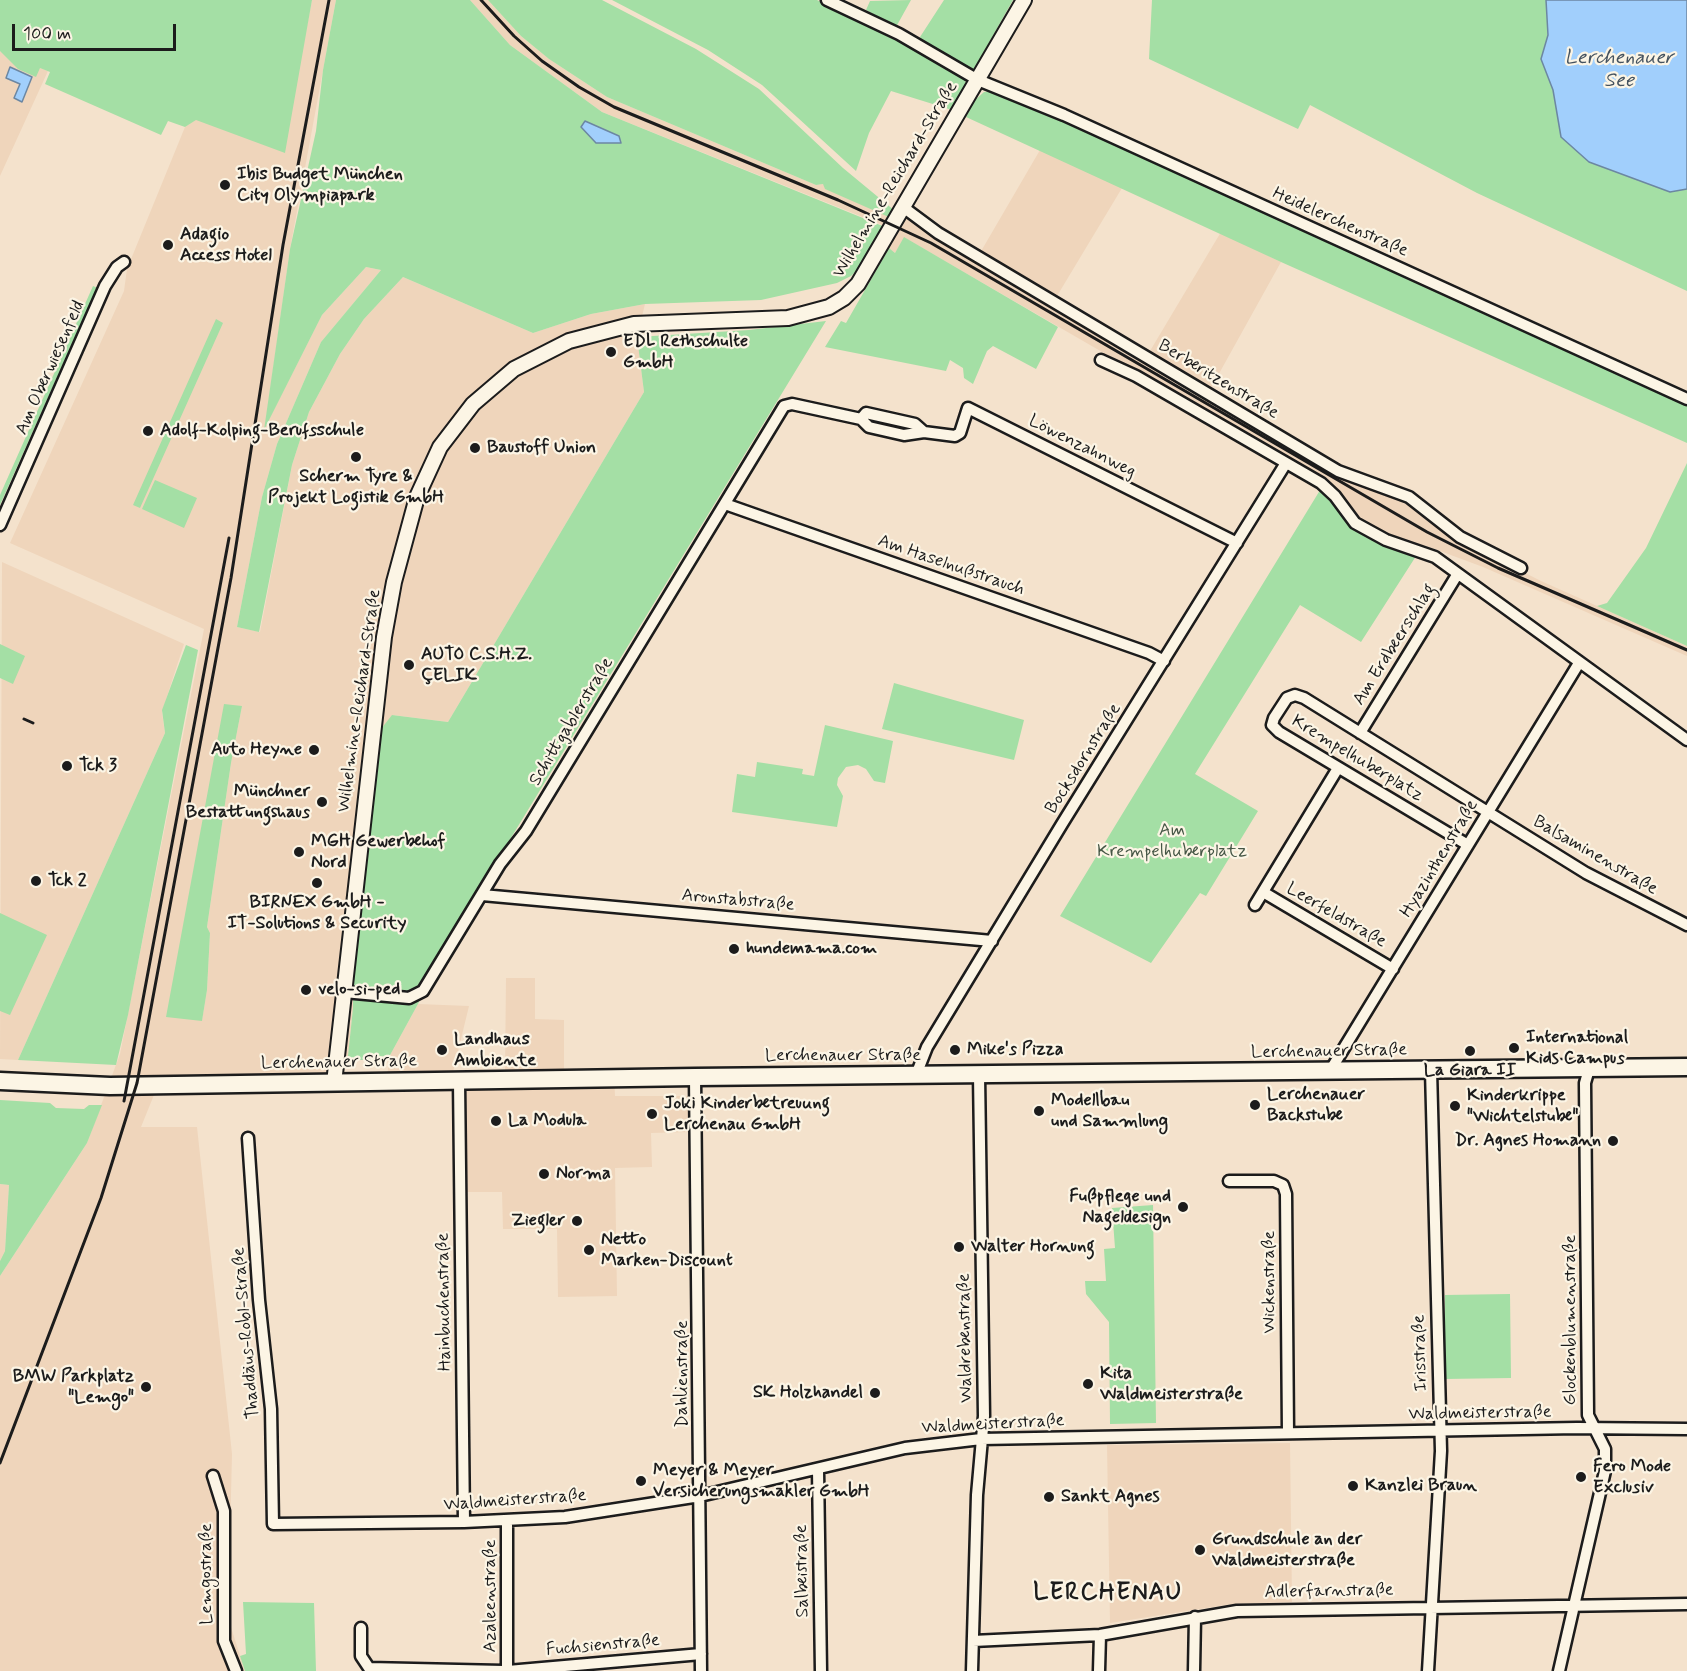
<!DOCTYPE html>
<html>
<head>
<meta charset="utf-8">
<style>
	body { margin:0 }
	#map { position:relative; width:1687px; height:1671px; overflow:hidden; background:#f4e2cc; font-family:Mynerve,sans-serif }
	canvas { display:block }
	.scale { position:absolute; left:12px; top:24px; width:164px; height:27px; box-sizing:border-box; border:3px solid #1c1c1c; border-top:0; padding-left:8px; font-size:18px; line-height:21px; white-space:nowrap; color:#1c1c1c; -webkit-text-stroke:4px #fcf5e5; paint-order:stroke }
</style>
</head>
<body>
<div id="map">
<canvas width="1687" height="1671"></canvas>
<div class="scale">100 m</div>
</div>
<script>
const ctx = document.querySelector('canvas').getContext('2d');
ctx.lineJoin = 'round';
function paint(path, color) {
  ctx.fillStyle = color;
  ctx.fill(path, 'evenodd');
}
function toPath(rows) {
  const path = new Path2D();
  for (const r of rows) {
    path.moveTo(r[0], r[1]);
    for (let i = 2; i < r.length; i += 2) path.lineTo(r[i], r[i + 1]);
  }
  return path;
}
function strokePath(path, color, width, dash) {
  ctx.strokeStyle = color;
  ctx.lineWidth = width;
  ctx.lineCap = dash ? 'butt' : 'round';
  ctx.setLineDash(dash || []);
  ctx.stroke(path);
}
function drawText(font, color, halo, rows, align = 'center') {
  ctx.font = font + ' Mynerve,sans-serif';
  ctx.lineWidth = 4.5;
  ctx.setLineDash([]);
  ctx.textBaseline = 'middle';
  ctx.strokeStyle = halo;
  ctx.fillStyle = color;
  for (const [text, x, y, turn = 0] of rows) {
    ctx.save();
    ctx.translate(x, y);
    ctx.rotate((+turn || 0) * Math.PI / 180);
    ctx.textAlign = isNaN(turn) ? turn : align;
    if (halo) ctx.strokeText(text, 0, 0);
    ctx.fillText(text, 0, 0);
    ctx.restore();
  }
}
const built = toPath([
	[312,0,336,0,290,249,265,427,322,315,366,267,381,270,321,342,277,444,262,497,237,627,260,632,292,465,309,412,340,354,364,319,403,277,533,333,591,314,645,304,637,337,644,392,448,722,393,715,381,729,353,978,353,1008,348,1056,334,1083,158,1085,141,1127,197,1127,232,1454,228,1618,245,1671,0,1671,0,1276,87,1143,120,1054,204,629,10,543,124,291,127,269,185,127,303,46],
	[242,706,231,763,207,927,210,933,207,990,202,1020,167,1016,202,826],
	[470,0,488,0,521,36,549,59,607,97,816,185,823,184,891,218,895,211,1144,361,1221,232,1281,262,1206,397,1335,473,1408,499,1460,540,1541,581,1687,646,1687,656,1483,567,1424,545,1418,553,1355,522,1335,491,1199,408,905,238,895,253,889,248,885,226,602,112,510,45],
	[0,51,48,71,0,176],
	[1040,150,1122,188,1057,296,980,253],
	[2,562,184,644,162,712,165,733,18,1060,0,1059],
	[506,978,535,978,535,1019,564,1020,564,1073,614,1073,615,1096,688,1096,689,1132,651,1133,652,1167,615,1168,617,1296,558,1297,557,1229,503,1229,502,1192,463,1192,460,1080,387,1080,389,1057,418,1004,469,1006,453,1072,505,1072],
	[0,1184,9,1185,5,1251,0,1261],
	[1290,1443,1292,1602,1232,1604,1110,1623,1107,1445]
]);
const green = toPath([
	[0,0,312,0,285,153,196,120,185,127,168,121,161,135,45,84,50,72,40,68,36,77,18,69,0,51],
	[336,0,470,0,510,45,602,112,885,227,866,261,851,276,837,283,761,300,645,304,591,314,533,333,403,277,364,319,340,354,309,412,292,465,259,632,237,627,262,497,277,444,321,342,381,270,366,267,322,315,264,430,290,249,316,131,323,70],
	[488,0,602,0,696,49,759,89,843,168,895,211,891,218,825,189,823,184,816,185,607,97,549,59,521,36],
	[612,0,817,0,925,55,965,80,967,87,952,110,891,91,869,133,856,171,762,85,708,50],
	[911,0,896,27,866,10,870,1],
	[944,0,1013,0,973,71,935,47,922,42,920,37],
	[1152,0,1687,0,1687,291,1477,193,1310,105,1298,129,1149,59],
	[997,91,1687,402,1687,443,1281,262,966,117,974,101,984,92],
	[904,237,1058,327,1036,369,993,346,987,351,973,384,964,378,963,368,950,360,946,371,825,347,841,321,846,323,889,248,895,253],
	[93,286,100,289,98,293,95,292,0,505,0,495],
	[216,319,223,323,140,508,133,505],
	[826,321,445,946,418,1004,389,1057,375,1056,373,1060,354,1060,348,1056,353,1008,353,978,381,729,392,715,448,722,644,392,637,337,749,330],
	[1687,463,1687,646,1597,606,1607,603,1646,548],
	[155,480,197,498,184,528,142,509],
	[1325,482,1355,522,1418,553,1361,642,1300,605,1195,774,1258,811,1206,896,1200,893,1151,963,1060,916],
	[0,644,25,656,13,684,0,678],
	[186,645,198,650,128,1015,116,1065,18,1060,165,733,162,710],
	[894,683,1024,720,1014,760,882,729],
	[224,704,242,706,231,763,207,927,210,933,207,990,202,1021,166,1017],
	[825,725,893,741,885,783,874,781,866,769,858,765,846,767,838,778,837,785,843,796,837,827,732,812,737,774,755,777,757,762,803,769,802,774,814,776],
	[0,913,47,935,10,1015,0,1011],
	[0,1100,50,1103,56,1108,84,1109,89,1105,102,1105,87,1143,0,1276,0,1261,5,1251,9,1185,0,1184],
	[1153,1205,1156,1423,1110,1424,1109,1322,1086,1294,1085,1281,1106,1281,1104,1249,1115,1248,1112,1208],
	[1510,1294,1511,1378,1445,1379,1445,1295],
	[243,1602,314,1603,316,1671,245,1671,240,1656,246,1654]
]);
const water = toPath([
	[1546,0,1687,0,1687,189,1670,192,1589,162,1561,137,1553,90,1541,59,1548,35,1546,0],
	[10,67,32,77,22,102,14,98,20,84,6,78,10,67],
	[585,121,619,136,621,143,596,143,581,127,585,121]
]);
const minor = toPath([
	[827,0,899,34,978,80,1064,115,1687,399],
	[903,207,938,233,1338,471,1409,497,1460,537,1521,568],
	[1101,360,1136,376,1321,483,1335,496,1355,523,1386,540,1435,557,1687,740],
	[861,419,866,413,915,424,924,432],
	[725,504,1149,653,1164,661],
	[0,525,105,286,117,267,124,262],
	[1360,733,1457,575],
	[1468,845,1279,732,1272,725,1274,718,1287,698,1295,695,1304,698,1586,873,1687,925],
	[1263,892,1393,969],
	[482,895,992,941],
	[1255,905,1338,768],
	[344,992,409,998,423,991,500,864,526,831,784,406,792,404,861,419,869,427,904,435,924,432,955,436,960,433,968,408,1237,543],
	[1330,1071,1579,663],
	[916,1075,927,1047,1062,824,1286,463],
	[695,1077,701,1671],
	[459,1081,464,1522],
	[248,1138,259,1300,271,1409,273,1524,464,1522,565,1517,700,1496,905,1448,981,1439,1577,1428,1687,1429],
	[1229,1181,1274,1181,1283,1185,1286,1194,1288,1433],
	[818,1470,821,1671],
	[213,1476,224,1511,224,1641,236,1671],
	[507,1520,507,1671],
	[361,1628,361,1656,369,1668],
	[973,1641,1100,1635,1237,1611,1687,1604],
	[371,1671,369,1668,503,1671],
	[508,1671,701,1654],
	[972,1671,977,1495,984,1416,979,1075],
	[1099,1671,1100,1635],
	[1194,1671,1195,1617],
	[1428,1671,1441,1451,1431,1070],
	[1559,1671,1605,1471,1605,1449,1588,1415,1585,1083,1589,1069]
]);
const tertiary = toPath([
	[334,1083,384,637,394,582,417,497,440,447,473,404,514,369,569,341,634,324,788,318,829,307,844,298,858,284,1024,0]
]);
const secondary = toPath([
	[0,1081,110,1086,695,1077,1687,1067]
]);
const rail = toPath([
	[481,0,514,36,542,61,579,87,614,107,838,200,931,243,1427,532,1498,568,1687,650],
	[24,719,33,723],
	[124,1101,229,538],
	[0,1463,101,1198,137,1083,231,578,283,245,329,0]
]);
const markers = [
	[225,185,6,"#1c1c1c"],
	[168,245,6,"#1c1c1c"],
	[611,352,6,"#1c1c1c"],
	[148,431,6,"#1c1c1c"],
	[475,448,6,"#1c1c1c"],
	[356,457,6,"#1c1c1c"],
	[409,665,6,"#1c1c1c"],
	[314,750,6,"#1c1c1c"],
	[67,766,6,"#1c1c1c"],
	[322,802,6,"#1c1c1c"],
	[299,852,6,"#1c1c1c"],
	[36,881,6,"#1c1c1c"],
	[317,883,6,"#1c1c1c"],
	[734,949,6,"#1c1c1c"],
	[306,990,6,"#1c1c1c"],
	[1514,1048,6,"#1c1c1c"],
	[442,1050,6,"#1c1c1c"],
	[955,1050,6,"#1c1c1c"],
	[1470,1051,6,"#1c1c1c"],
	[1255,1105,6,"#1c1c1c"],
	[1455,1106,6,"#1c1c1c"],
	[1039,1111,6,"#1c1c1c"],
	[652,1114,6,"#1c1c1c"],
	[496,1121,6,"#1c1c1c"],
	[1613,1141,6,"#1c1c1c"],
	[544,1174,6,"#1c1c1c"],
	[1183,1207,6,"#1c1c1c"],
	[577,1221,6,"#1c1c1c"],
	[959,1247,6,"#1c1c1c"],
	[589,1250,6,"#1c1c1c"],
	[1088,1384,6,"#1c1c1c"],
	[146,1387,6,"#1c1c1c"],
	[875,1393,6,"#1c1c1c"],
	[1581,1477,6,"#1c1c1c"],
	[641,1481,6,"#1c1c1c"],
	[1353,1486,6,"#1c1c1c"],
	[1049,1497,6,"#1c1c1c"],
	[1200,1550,6,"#1c1c1c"]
];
const poiNames = [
	["Ibis Budget München",237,175],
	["City Olympiapark",237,196],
	["Adagio",180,235],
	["Access Hotel",180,256],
	["EDL Rethschulte",623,342],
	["GmbH",623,363],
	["Adolf-Kolping-Berufsschule",160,431],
	["Baustoff Union",487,448],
	["Scherm Tyre &",356,477,"center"],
	["Projekt Logistik GmbH",356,498,"center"],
	["AUTO C.S.H.Z.",421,655],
	["ÇELIK",421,676],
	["Auto Heyne",302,750,"right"],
	["Tck 3",79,766],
	["Münchner",310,792,"right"],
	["Bestattungshaus",310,813,"right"],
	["MGH Gewerbehof",311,842],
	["Nord",311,863],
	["Tck 2",48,881],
	["BIRNEX GmbH -",317,903,"center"],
	["IT-Solutions & Security",317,924,"center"],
	["hundemama.com",746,949],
	["velo-si-ped",318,990],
	["International",1526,1038],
	["Kids Campus",1526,1059],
	["Landhaus",454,1040],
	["Ambiente",454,1061],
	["Mike's Pizza",967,1050],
	["La Giara II",1470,1071,"center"],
	["Lerchenauer",1267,1095],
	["Backstube",1267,1116],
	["Kinderkrippe",1467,1096],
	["\"Wichtelstube\"",1467,1117],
	["Modellbau",1051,1101],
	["und Sammlung",1051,1122],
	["Joki Kinderbetreuung",664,1104],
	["Lerchenau GmbH",664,1125],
	["La Modula",508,1121],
	["Dr. Agnes Homann",1601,1141,"right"],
	["Norma",556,1174],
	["Fußpflege und",1171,1197,"right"],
	["Nageldesign",1171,1218,"right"],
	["Ziegler",565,1221,"right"],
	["Netto",601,1240],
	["Marken-Discount",601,1261],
	["Walter Hornung",971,1247],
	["Kita",1100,1374],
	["Waldmeisterstraße",1100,1395],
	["BMW Parkplatz",134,1377,"right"],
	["\"Lemgo\"",134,1398,"right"],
	["SK Holzhandel",863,1393,"right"],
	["Fero Mode",1593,1467],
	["Exclusiv",1593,1488],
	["Meyer & Meyer",653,1471],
	["Versicherungsmakler GmbH",653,1492],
	["Kanzlei Braun",1365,1486],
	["Sankt Agnes",1061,1497],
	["Grundschule an der",1212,1540],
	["Waldmeisterstraße",1212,1561]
];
const streetNames = [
	["Wilhelmine-Reichard-Straße",896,180,-59],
	["Heidelerchenstraße",1340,223,24],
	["Am Oberwiesenfeld",51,368,-66],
	["Berberitzenstraße",1218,380,31],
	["Löwenzahnweg",1082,447,27],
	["Am Haselnußstrauch",951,566,19],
	["Am Erdbeerschlag",1395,645,-58],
	["Wilhelmine-Reichard-Straße",360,701,-82],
	["Schittgablerstraße",572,722,-59],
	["Bocksdornstraße",1084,759,-58],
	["Krempelhuberplatz",1357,759,31],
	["Balsaminenstraße",1595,856,30],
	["Hyazinthenstraße",1440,859,-59],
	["Aronstabstraße",738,901,5],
	["Leerfeldstraße",1336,916,30],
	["Lerchenauer Straße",1329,1052,-1],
	["Lerchenauer Straße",843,1056],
	["Lerchenauer Straße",339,1063,-1],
	["Wickenstraße",1270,1282,-90],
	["Hainbuchenstraße",445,1302,-91],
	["Glockenblumenstraße",1571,1320,-90],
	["Thaddäus-Robl-Straße",247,1333,-95],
	["Waldrebenstraße",966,1338,-91],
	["Irisstraße",1421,1353,-92],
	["Dahlienstraße",683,1374,-90],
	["Waldmeisterstraße",1480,1414,-1],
	["Waldmeisterstraße",993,1425,-3],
	["Waldmeisterstraße",515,1501,-4],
	["Salbeistraße",803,1571,-91],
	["Lemgostraße",207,1574,-90],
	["Adlerfarnstraße",1329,1592,-1],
	["Azaleenstraße",491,1596,-90],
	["Fuchsienstraße",603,1646,-5]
];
const parkNames = [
	["Am",1172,831],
	["Krempelhuberplatz",1172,852]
];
const waterNames = [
	["Lerchenauer",1619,59],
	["See",1619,82]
];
const districtNames = [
	["LERCHENAU",1108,1594]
];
paint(built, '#efd5bb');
paint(green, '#a4dfa5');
paint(water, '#a1cffc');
strokePath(water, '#6c87a2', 1.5);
strokePath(minor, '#1c1c1c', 15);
strokePath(tertiary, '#1c1c1c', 18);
strokePath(secondary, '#1c1c1c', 21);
strokePath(minor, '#fcf5e5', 10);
strokePath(tertiary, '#fcf5e5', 14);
strokePath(secondary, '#fcf5e5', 16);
strokePath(rail, '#1c1c1c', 3);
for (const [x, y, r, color] of markers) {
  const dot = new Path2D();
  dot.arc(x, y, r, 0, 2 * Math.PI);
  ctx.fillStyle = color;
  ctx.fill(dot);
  strokePath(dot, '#fcf5e5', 2);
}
drawText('bold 18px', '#1c1c1c', '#fcf5e5', poiNames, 'left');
drawText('18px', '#1c1c1c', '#fcf5e5', streetNames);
drawText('18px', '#455645', '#fcf5e5', parkNames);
drawText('italic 20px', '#44525f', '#fcf5e5', waterNames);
ctx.letterSpacing = '1.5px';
drawText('bold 24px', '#1c1c1c', '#fcf5e5', districtNames);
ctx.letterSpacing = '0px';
</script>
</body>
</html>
